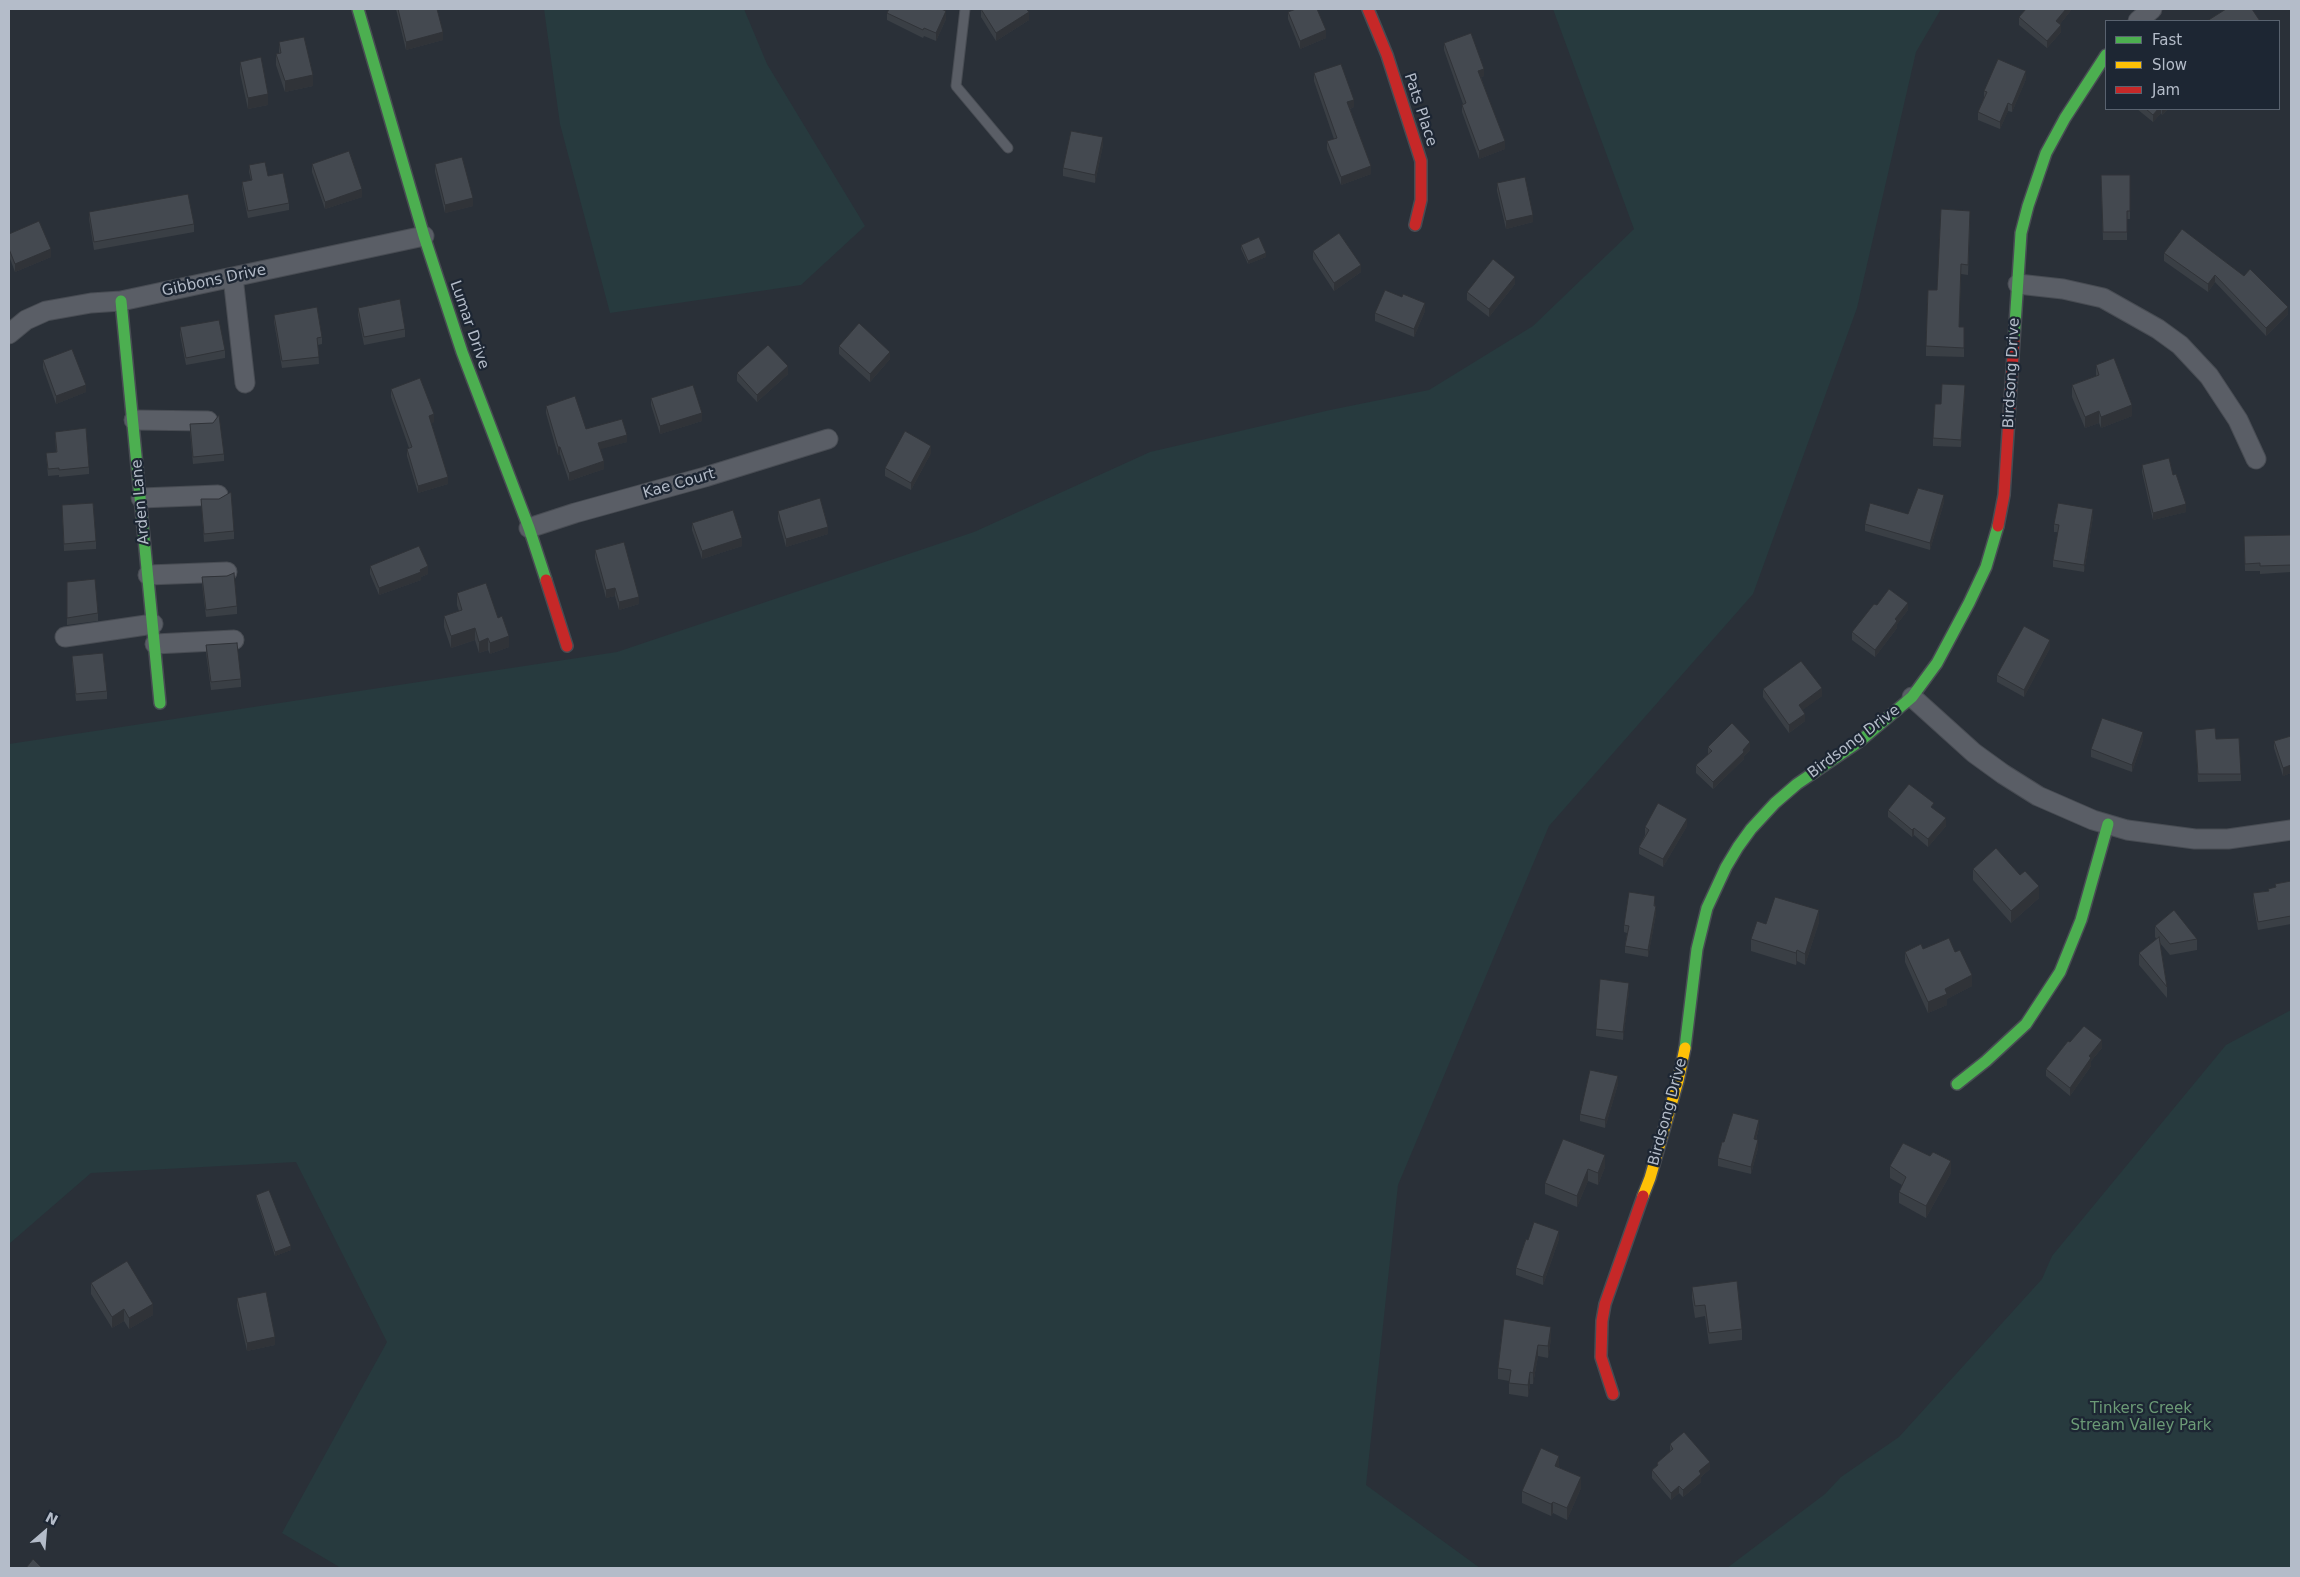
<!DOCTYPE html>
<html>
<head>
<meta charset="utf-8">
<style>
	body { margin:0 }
	#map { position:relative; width:2300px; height:1577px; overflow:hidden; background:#2a3038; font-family:"DejaVu Sans",sans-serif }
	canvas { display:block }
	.frame { position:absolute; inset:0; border:10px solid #b4bcc9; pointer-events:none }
	.legend { position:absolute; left:2105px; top:20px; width:175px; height:90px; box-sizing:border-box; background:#1d2633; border:1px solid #59626f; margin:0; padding:6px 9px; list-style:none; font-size:15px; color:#b4bcc9 }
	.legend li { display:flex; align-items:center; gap:10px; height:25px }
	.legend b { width:25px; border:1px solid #59626f }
	.north { position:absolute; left:20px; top:1507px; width:50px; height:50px; -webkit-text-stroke:4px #1d2633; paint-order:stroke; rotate:27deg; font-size:14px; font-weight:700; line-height:20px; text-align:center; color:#b4bcc9 }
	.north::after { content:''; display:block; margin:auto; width:18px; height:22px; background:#b4bcc9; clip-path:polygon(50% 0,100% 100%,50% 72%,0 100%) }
</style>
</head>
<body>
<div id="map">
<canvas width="2300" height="1577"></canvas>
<div class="frame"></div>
<ul class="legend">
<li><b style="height:6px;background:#4caf50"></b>Fast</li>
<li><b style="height:6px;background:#ffc107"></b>Slow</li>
<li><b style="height:6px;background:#c62828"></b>Jam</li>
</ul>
<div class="north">N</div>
</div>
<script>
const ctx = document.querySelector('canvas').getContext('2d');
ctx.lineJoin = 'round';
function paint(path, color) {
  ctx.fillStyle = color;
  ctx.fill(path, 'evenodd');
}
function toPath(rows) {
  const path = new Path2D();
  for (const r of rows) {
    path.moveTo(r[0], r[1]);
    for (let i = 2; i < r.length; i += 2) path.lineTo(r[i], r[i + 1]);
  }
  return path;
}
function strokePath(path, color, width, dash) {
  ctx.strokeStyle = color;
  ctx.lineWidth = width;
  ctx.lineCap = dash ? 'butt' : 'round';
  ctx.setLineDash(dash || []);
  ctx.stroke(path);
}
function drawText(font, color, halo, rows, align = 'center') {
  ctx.font = font + ' "DejaVu Sans",sans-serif';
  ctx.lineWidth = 4.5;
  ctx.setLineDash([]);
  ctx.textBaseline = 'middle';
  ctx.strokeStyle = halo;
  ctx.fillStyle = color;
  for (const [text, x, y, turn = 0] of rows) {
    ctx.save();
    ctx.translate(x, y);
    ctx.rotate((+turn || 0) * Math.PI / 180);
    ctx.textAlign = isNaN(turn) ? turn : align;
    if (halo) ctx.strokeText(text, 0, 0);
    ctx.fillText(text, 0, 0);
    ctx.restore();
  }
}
const green = toPath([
	[544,9,744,9,767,64,865,226,801,285,610,313,560,124],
	[1553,9,1941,9,1916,52,1857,308,1753,594,1549,826,1398,1185,1366,1485,1480,1568,341,1568,282,1533,387,1342,296,1162,91,1173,9,1244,9,744,617,652,974,532,1150,452,1330,410,1429,390,1533,326,1634,229],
	[2291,1010,2291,1568,1727,1568,1825,1494,1841,1477,1899,1437,2042,1279,2052,1256,2226,1045]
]);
const lane = toPath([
	[965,9,956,86,1008,148]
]);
const street = toPath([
	[2138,21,2152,9],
	[233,277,245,383],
	[2018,284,2063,289,2103,298,2158,329,2180,345,2209,376,2238,420,2256,459],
	[9,334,26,320,46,311,91,303,121,301,424,236],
	[134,420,208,421],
	[141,498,218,495],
	[529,528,575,513,705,477,828,439],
	[148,575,227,572],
	[65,637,153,624],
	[155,644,234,640],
	[1912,697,1974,753,2003,774,2038,796,2093,820,2127,830,2195,839,2228,839,2291,830]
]);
const fast = toPath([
	[358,9,424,236,462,352,529,528,546,580],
	[121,301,160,703],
	[2014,340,2021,233,2028,206,2046,153,2065,118,2106,55],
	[1685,1048,1697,949,1707,908,1726,867,1738,847,1751,829,1775,803,1797,784,1860,741,1912,697,1937,663,1969,603,1986,567,1998,526],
	[1957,1084,1986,1061,2026,1024,2060,972,2081,920,2108,824]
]);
const slow = toPath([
	[1643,1196,1650,1178,1678,1081,1685,1048]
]);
const jam = toPath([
	[1368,9,1387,55,1421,161,1421,200,1415,225],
	[1998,526,2004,495,2014,340],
	[546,580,567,646],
	[1613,1394,1601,1357,1602,1321,1605,1304,1643,1196]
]);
const wall = toPath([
	[396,9,437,9,443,40,406,50],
	[981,9,1029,20,996,41,981,17],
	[2026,9,2072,9,2060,24,2061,32,2047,48,2019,25,2019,17],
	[1288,12,1326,38,1300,49,1288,19],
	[887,13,946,19,936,41,924,36,923,38,887,20],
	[279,42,313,86,285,92,276,65,276,54,279,53],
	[1444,43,1484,76,1481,77,1505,149,1479,159,1462,112,1462,105,1463,104,1444,50],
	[240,62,268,105,248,109,240,73],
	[1314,73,1354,107,1350,109,1371,174,1341,185,1327,149,1327,141,1334,139,1314,81],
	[2026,79,2012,112,2008,111,2000,129,1978,120,1978,112,1984,98,1984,91],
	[2137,109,2168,109,2162,115,2161,113,2153,122],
	[1103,145,1095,183,1063,176,1063,168],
	[312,164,362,197,325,209,312,172],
	[435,164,473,206,445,213,435,172],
	[249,165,289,203,289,210,248,218,242,189,242,182,251,180,249,172],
	[2130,175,2130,219,2127,219,2127,240,2103,240,2101,183],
	[1497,183,1533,222,1506,229,1497,191],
	[89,212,194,224,194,232,94,250,89,219],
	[1970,221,1968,275,1961,274,1959,327,1964,337,1964,357,1926,356,1926,346,1937,290],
	[2182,229,2288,314,2266,336,2215,282,2208,292,2164,261,2164,253],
	[9,234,51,257,15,272,9,256],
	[1241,245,1266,257,1248,264,1241,249],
	[1313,251,1361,272,1334,291,1313,259],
	[1515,284,1489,317,1467,300,1467,292],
	[358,308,405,329,405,337,364,345,358,315],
	[1425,311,1414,337,1375,321,1375,313],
	[274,315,322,337,322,344,318,345,319,364,282,368,274,322],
	[180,327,225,350,225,358,186,365,180,335],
	[839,346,890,359,870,382,839,354],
	[43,360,86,392,56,404,43,368],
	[2096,365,2132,416,2101,428,2099,423,2085,428,2072,397,2072,385,2096,376],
	[737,373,788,374,757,402,737,381],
	[391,389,434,422,431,423,448,484,418,493,407,456,407,449,409,448,391,397],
	[1965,392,1961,447,1933,446,1933,438,1941,404],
	[651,398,702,421,660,434,651,405],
	[546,406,586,429,627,442,600,449,604,469,569,481,560,454,558,455,546,413],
	[190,424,224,454,224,461,193,464,190,432],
	[55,432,89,467,89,474,59,477,59,475,48,476,46,453,56,452],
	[931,453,911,490,885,476,885,468],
	[2142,465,2173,475,2186,512,2153,520,2142,472],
	[201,499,219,499,234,531,234,539,204,542],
	[1944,502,1930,550,1865,531,1865,524,1908,514],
	[62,505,96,541,96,549,64,551],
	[778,511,828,534,786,547,778,519],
	[2093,517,2084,572,2053,567,2053,560,2058,532,2054,532,2054,524],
	[692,523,742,546,702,559,692,530],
	[2291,535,2291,572,2260,574,2260,571,2245,571,2244,536],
	[595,550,639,604,619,610,615,596,606,598,595,558],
	[370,566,428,574,421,577,421,580,379,595,370,574],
	[227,576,237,606,237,614,206,617,202,584,202,577],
	[67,582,98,613,98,621,67,625],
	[457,593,498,618,509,647,490,654,488,650,479,653,475,640,451,648,444,627,444,616,459,611,457,605],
	[1877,605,1908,610,1897,624,1897,628,1875,657,1852,640,1852,632],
	[206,645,241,679,241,687,211,690,206,653],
	[2050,648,2024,697,1997,682,1997,675],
	[72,656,107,691,107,699,76,701,72,663],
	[1763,689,1822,696,1802,710,1805,721,1789,733,1763,697],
	[2195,730,2216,739,2241,774,2241,781,2198,782],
	[2291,736,2291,773,2283,776,2274,748,2274,741],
	[2143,740,2132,772,2091,757,2091,749],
	[1708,747,1750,750,1744,756,1744,759,1713,789,1696,773,1696,765,1708,755],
	[1934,809,1946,826,1928,847,1914,835,1912,837,1888,817,1888,810],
	[1687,826,1663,867,1639,854,1639,847,1645,835,1645,827],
	[1973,869,2039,898,2011,923,1973,880],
	[2291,881,2291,924,2258,930,2253,901,2253,893,2269,891,2275,887,2275,884],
	[1655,904,1656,914,1648,957,1625,953,1625,946,1627,933,1624,932,1624,925],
	[1819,922,1805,965,1797,961,1796,965,1751,951,1751,939,1766,924],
	[2155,926,2197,939,2197,950,2170,955,2160,943,2167,987,2167,998,2139,965,2139,953,2157,939,2155,937],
	[1923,949,1972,986,1947,999,1947,1005,1928,1013,1905,962,1905,952],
	[1629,991,1623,1040,1596,1036,1596,1029],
	[2070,1042,2102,1048,2091,1061,2091,1066,2070,1096,2046,1076,2046,1069],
	[1618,1084,1605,1128,1580,1121,1580,1114],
	[1759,1127,1756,1140,1758,1148,1751,1174,1718,1166,1718,1158,1724,1142],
	[1563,1139,1605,1167,1598,1185,1588,1181,1577,1207,1545,1194,1545,1183],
	[1890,1166,1951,1173,1926,1218,1899,1203,1899,1192,1902,1185,1890,1178],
	[256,1195,291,1250,275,1256,256,1198],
	[1559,1239,1543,1285,1516,1275,1516,1268,1528,1240],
	[91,1283,153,1315,129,1329,124,1321,112,1328,91,1294],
	[1692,1287,1742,1329,1742,1340,1709,1344,1705,1316,1695,1318,1692,1298],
	[237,1298,275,1345,247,1351,237,1306],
	[1504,1319,1551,1339,1548,1358,1538,1356,1533,1384,1530,1384,1528,1397,1509,1394,1509,1381,1498,1379,1498,1368],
	[1670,1444,1710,1469,1701,1477,1701,1482,1683,1497,1679,1493,1671,1500,1652,1478,1652,1470,1657,1466,1657,1463,1670,1452],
	[1559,1467,1581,1488,1567,1520,1553,1513,1551,1516,1522,1503,1522,1491]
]);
const shadedWall = toPath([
	[2066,9,2072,9,2056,29,2056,21],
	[946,11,946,19,936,41,936,33],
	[1029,12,1029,20,996,41,996,33],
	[2061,25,2061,32,2047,48,2047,41],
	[1326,30,1326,38,1300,49,1300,41],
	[443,32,443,40,406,50,406,42],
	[1484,69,1484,76,1478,78,1478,71],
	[2026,71,2026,79,2012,112,2012,105],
	[313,75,313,86,285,92,285,81],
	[268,94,268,105,248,109,248,98],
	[1354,100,1354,107,1347,110,1347,102],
	[2008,103,2008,111,2000,129,2000,122],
	[2158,109,2161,109,2161,113,2153,122,2153,115],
	[2162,109,2168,109,2162,115],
	[1103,137,1103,145,1095,183,1095,175],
	[1505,141,1505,149,1479,159,1479,151],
	[1371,166,1371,174,1341,185,1341,177],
	[362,189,362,197,325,209,325,202],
	[473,198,473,206,445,213,445,205],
	[1533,215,1533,222,1506,229,1506,221],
	[51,249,51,257,15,272,15,264],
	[1266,253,1266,257,1248,264,1248,261],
	[1361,265,1361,272,1334,291,1334,283],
	[2215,275,2215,282,2208,292,2208,284],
	[1515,277,1515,284,1489,317,1489,309],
	[1425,303,1425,311,1414,337,1414,329],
	[2288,307,2288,314,2266,336,2266,328],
	[890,352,890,359,870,382,870,374],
	[788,366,788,374,757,402,757,395],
	[86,385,86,392,56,404,56,396],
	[1965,385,1965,392,1961,447,1961,440],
	[2132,405,2132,416,2101,428,2101,417],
	[2099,411,2099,423,2085,428,2085,417],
	[702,413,702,421,660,434,660,426],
	[434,414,434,422,429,424,429,416],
	[627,435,627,442,598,450,598,443],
	[931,446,931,453,911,490,911,483],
	[558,447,560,447,560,454,558,455],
	[604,461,604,469,569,481,569,473],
	[448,477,448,484,418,493,418,486],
	[1944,495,1944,502,1930,550,1930,543],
	[2186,504,2186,512,2153,520,2153,513],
	[2093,509,2093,517,2084,572,2084,565],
	[828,527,828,534,786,547,786,539],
	[742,538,742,546,702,559,702,551],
	[428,566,428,574,421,577,421,580,379,595,379,588],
	[615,588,615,596,606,598,606,590],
	[639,597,639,604,619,610,619,602],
	[1908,603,1908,610,1897,624,1897,628,1875,657,1875,650,1895,619],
	[475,628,475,640,451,648,451,636],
	[509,636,509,647,490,654,490,643],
	[488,638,488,650,479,653,479,642],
	[2050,640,2050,648,2024,697,2024,690],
	[1822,688,1822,696,1799,713,1799,705],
	[1805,714,1805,721,1789,733,1789,725],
	[2143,732,2143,740,2132,772,2132,765],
	[1750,742,1750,750,1744,756,1744,759,1713,789,1713,782],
	[2291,765,2291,773,2283,776,2283,768],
	[1946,818,1946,826,1928,847,1928,839],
	[1687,819,1687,826,1663,867,1663,859],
	[1914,828,1914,835,1912,837,1912,830],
	[2039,886,2039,898,2011,923,2011,911],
	[1656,906,1656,914,1648,957,1648,950],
	[1819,910,1819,922,1805,965,1805,954],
	[1797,950,1797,961,1796,965,1796,953],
	[1972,975,1972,986,1947,999,1947,1005,1928,1013,1928,1002,1945,989],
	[1629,983,1629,991,1623,1040,1623,1032],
	[2102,1040,2102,1048,2091,1061,2091,1066,2070,1096,2070,1088,2089,1056],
	[1618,1076,1618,1084,1605,1128,1605,1120],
	[1759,1120,1759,1127,1754,1147,1754,1139],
	[1758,1140,1758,1148,1751,1174,1751,1167],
	[1605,1155,1605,1167,1598,1185,1598,1173],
	[1951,1161,1951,1173,1926,1218,1926,1206],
	[1588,1169,1588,1181,1577,1207,1577,1196],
	[1559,1231,1559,1239,1543,1285,1543,1277],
	[291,1246,291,1250,275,1256,275,1252],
	[153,1304,153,1315,129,1329,129,1318],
	[124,1309,124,1321,112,1328,112,1317],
	[1551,1327,1551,1339,1548,1358,1548,1346],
	[275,1337,275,1345,247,1351,247,1343],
	[1538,1345,1538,1356,1533,1384,1533,1373],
	[1530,1372,1530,1384,1528,1397,1528,1385],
	[1559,1456,1559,1468,1555,1466],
	[1710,1462,1710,1469,1701,1477,1701,1482,1683,1497,1683,1490,1699,1471],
	[1581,1477,1581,1488,1567,1520,1567,1508],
	[1679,1486,1679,1493,1671,1500,1671,1493],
	[1553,1502,1553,1513,1551,1516,1551,1504]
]);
const building = toPath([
	[398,9,437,9,443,32,406,42,398,9],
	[889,9,941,9,946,11,936,33,924,28,923,30,887,13,889,9],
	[981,9,1026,9,1029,12,996,33,981,9],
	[1296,9,1317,9,1326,30,1300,41,1288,12,1296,9],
	[2026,9,2066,9,2056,21,2061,25,2047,41,2019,17,2026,9],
	[2226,9,2252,9,2260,21,2207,21,2226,9],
	[1471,33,1484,69,1478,71,1505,141,1479,151,1462,105,1466,103,1444,43,1471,33],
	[304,37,313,75,285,81,276,54,281,53,279,42,304,37],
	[261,57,268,94,248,98,240,62,261,57],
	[1998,59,2026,71,2012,105,2008,103,2000,122,1978,112,1987,92,1984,91,1998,59],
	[1341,64,1354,100,1347,102,1371,166,1341,177,1327,141,1337,138,1314,73,1341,64],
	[2146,109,2158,109,2153,115,2146,109],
	[1071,131,1103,137,1095,175,1063,168,1071,131],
	[349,151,362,189,325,202,312,164,349,151],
	[462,157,473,198,445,205,435,164,462,157],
	[265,162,268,176,283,173,289,203,248,211,242,182,252,180,249,165,265,162],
	[2101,175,2130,175,2130,211,2127,211,2127,232,2103,232,2101,175],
	[1525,177,1533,215,1506,221,1497,183,1525,177],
	[188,194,194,224,94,242,89,212,188,194],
	[1941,209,1970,211,1968,265,1961,264,1959,327,1964,327,1964,348,1926,346,1928,290,1937,290,1941,209],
	[39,221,51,249,15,264,9,249,9,234,39,221],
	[2182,229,2244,276,2250,269,2288,307,2266,328,2215,275,2208,284,2164,253,2182,229],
	[1339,233,1361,265,1334,283,1313,251,1339,233],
	[1259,237,1266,253,1248,261,1241,245,1259,237],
	[1493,259,1515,277,1489,309,1467,292,1493,259],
	[1385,290,1402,297,1403,294,1425,303,1414,329,1375,313,1385,290],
	[400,299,405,329,364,337,358,308,400,299],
	[317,307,322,337,317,338,319,357,282,361,274,315,317,307],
	[219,320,225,350,186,358,180,327,219,320],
	[859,323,890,352,870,374,839,346,859,323],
	[768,345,788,366,757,395,737,373,768,345],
	[72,349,86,385,56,396,43,360,72,349],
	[2114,358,2132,405,2101,417,2099,411,2085,417,2072,385,2099,375,2096,365,2114,358],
	[420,378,434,414,429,416,448,477,418,486,407,449,412,447,391,389,420,378],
	[1942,384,1965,385,1961,440,1933,438,1935,404,1941,404,1942,384],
	[693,385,702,413,660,426,651,398,693,385],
	[575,396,586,429,622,419,627,435,598,443,604,461,569,473,560,447,558,447,546,406,575,396],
	[219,415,224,454,193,457,190,424,213,423,219,415],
	[86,428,89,467,59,470,59,468,48,469,46,453,57,452,55,432,86,428],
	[905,431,931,446,911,483,885,468,905,431],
	[2169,458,2173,475,2176,474,2186,504,2153,513,2142,465,2169,458],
	[1918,488,1944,495,1930,543,1865,524,1870,503,1908,514,1918,488],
	[231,492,234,531,204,534,201,499,219,499,231,492],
	[820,498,828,527,786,539,778,511,820,498],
	[93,503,96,541,64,544,62,505,93,503],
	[2058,503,2093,509,2084,565,2053,560,2059,525,2054,524,2058,503],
	[733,510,742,538,702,551,692,523,733,510],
	[2291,535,2291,565,2260,566,2260,563,2245,564,2244,536,2291,535],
	[624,542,639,597,619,602,615,588,606,590,595,550,624,542],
	[419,546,428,566,420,570,421,572,379,588,370,566,419,546],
	[234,573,237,606,206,610,202,577,227,576,234,573],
	[95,579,98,613,67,618,67,582,95,579],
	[486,583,498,618,502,616,509,636,490,643,488,638,479,642,475,628,451,636,444,616,462,610,457,593,486,583],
	[1889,589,1908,603,1895,619,1897,621,1875,650,1852,632,1874,604,1877,605,1889,589],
	[2024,626,2050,640,2024,690,1997,675,2024,626],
	[237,643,241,679,211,682,206,645,237,643],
	[103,653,107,691,76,694,72,656,103,653],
	[1801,661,1822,688,1799,705,1805,714,1789,725,1763,689,1801,661],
	[2102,718,2143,732,2132,765,2091,749,2102,718],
	[1732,723,1750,742,1743,750,1744,752,1713,782,1696,765,1712,751,1708,747,1732,723],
	[2215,728,2216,739,2239,738,2241,774,2198,774,2195,730,2215,728],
	[2291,736,2291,765,2283,768,2274,741,2291,736],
	[1909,784,1934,803,1931,807,1946,818,1928,839,1914,828,1912,830,1888,810,1909,784],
	[1658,803,1687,819,1663,859,1639,847,1649,830,1645,827,1658,803],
	[1996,848,2020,875,2025,871,2039,886,2011,911,1973,869,1996,848],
	[2291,881,2291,916,2258,922,2253,893,2269,891,2268,889,2276,887,2275,884,2291,881],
	[1629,892,1655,896,1654,906,1656,906,1648,950,1625,946,1629,926,1624,925,1629,892],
	[1775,897,1819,910,1805,954,1797,950,1796,953,1751,939,1757,921,1766,924,1775,897],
	[2174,910,2197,939,2170,944,2155,926,2174,910],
	[2159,937,2167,987,2139,953,2159,937],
	[1949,938,1955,952,1960,950,1972,975,1945,989,1947,994,1928,1002,1905,952,1921,944,1923,949,1949,938],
	[1600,979,1629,983,1623,1032,1596,1029,1600,979],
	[2084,1026,2102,1040,2089,1056,2091,1058,2070,1088,2046,1069,2068,1041,2070,1042,2084,1026],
	[1590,1070,1618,1076,1605,1120,1580,1114,1590,1070],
	[1733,1113,1759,1120,1754,1139,1758,1140,1751,1167,1718,1158,1722,1142,1724,1142,1733,1113],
	[1563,1139,1605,1155,1598,1173,1588,1169,1577,1196,1545,1183,1563,1139],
	[1903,1143,1930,1156,1933,1152,1951,1161,1926,1206,1899,1192,1906,1177,1890,1166,1903,1143],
	[269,1190,291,1246,275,1252,256,1195,269,1190],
	[1534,1222,1559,1231,1543,1277,1516,1268,1526,1239,1528,1240,1534,1222],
	[127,1261,153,1304,129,1318,124,1309,112,1317,91,1283,127,1261],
	[1737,1281,1742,1329,1709,1333,1705,1305,1695,1306,1692,1287,1737,1281],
	[266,1292,275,1337,247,1343,237,1298,266,1292],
	[1504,1319,1551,1327,1548,1346,1538,1345,1533,1373,1530,1372,1528,1385,1509,1383,1511,1370,1498,1368,1504,1319],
	[1684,1432,1710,1462,1699,1471,1701,1474,1683,1490,1679,1486,1671,1493,1652,1470,1658,1465,1657,1463,1673,1449,1670,1444,1684,1432],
	[1541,1448,1559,1456,1555,1466,1581,1477,1567,1508,1553,1502,1551,1504,1522,1491,1541,1448],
	[33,1559,42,1568,26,1568,33,1559]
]);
const streetNames = [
	["Pats Place",1420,110,72],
	["Gibbons Drive",214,281,-12],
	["Lumar Drive",469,325,71],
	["Birdsong Drive",2012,373,-87],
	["Kae Court",679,484,-16],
	["Arden Lane",141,502,-95],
	["Birdsong Drive",1854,742,-37],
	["Birdsong Drive",1668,1112,-75]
];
const parkNames = [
	["Tinkers Creek",2141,1409],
	["Stream Valley Park",2141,1426]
];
paint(green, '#273a3e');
strokePath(lane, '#484c53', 11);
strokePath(street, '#484c53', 21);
strokePath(fast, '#484c53', 14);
strokePath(slow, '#484c53', 14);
strokePath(jam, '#484c53', 14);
strokePath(lane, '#5a5e66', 9);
strokePath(street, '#5a5e66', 19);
strokePath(fast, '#4caf50', 11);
strokePath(slow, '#ffc107', 11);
strokePath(jam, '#c62828', 11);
paint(wall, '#3a3f45');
paint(shadedWall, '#303338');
paint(building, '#444950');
strokePath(building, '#303338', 1);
drawText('15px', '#b4bcc9', '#1d2633', streetNames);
drawText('15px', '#6b9a76', '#1d2633', parkNames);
</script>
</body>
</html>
